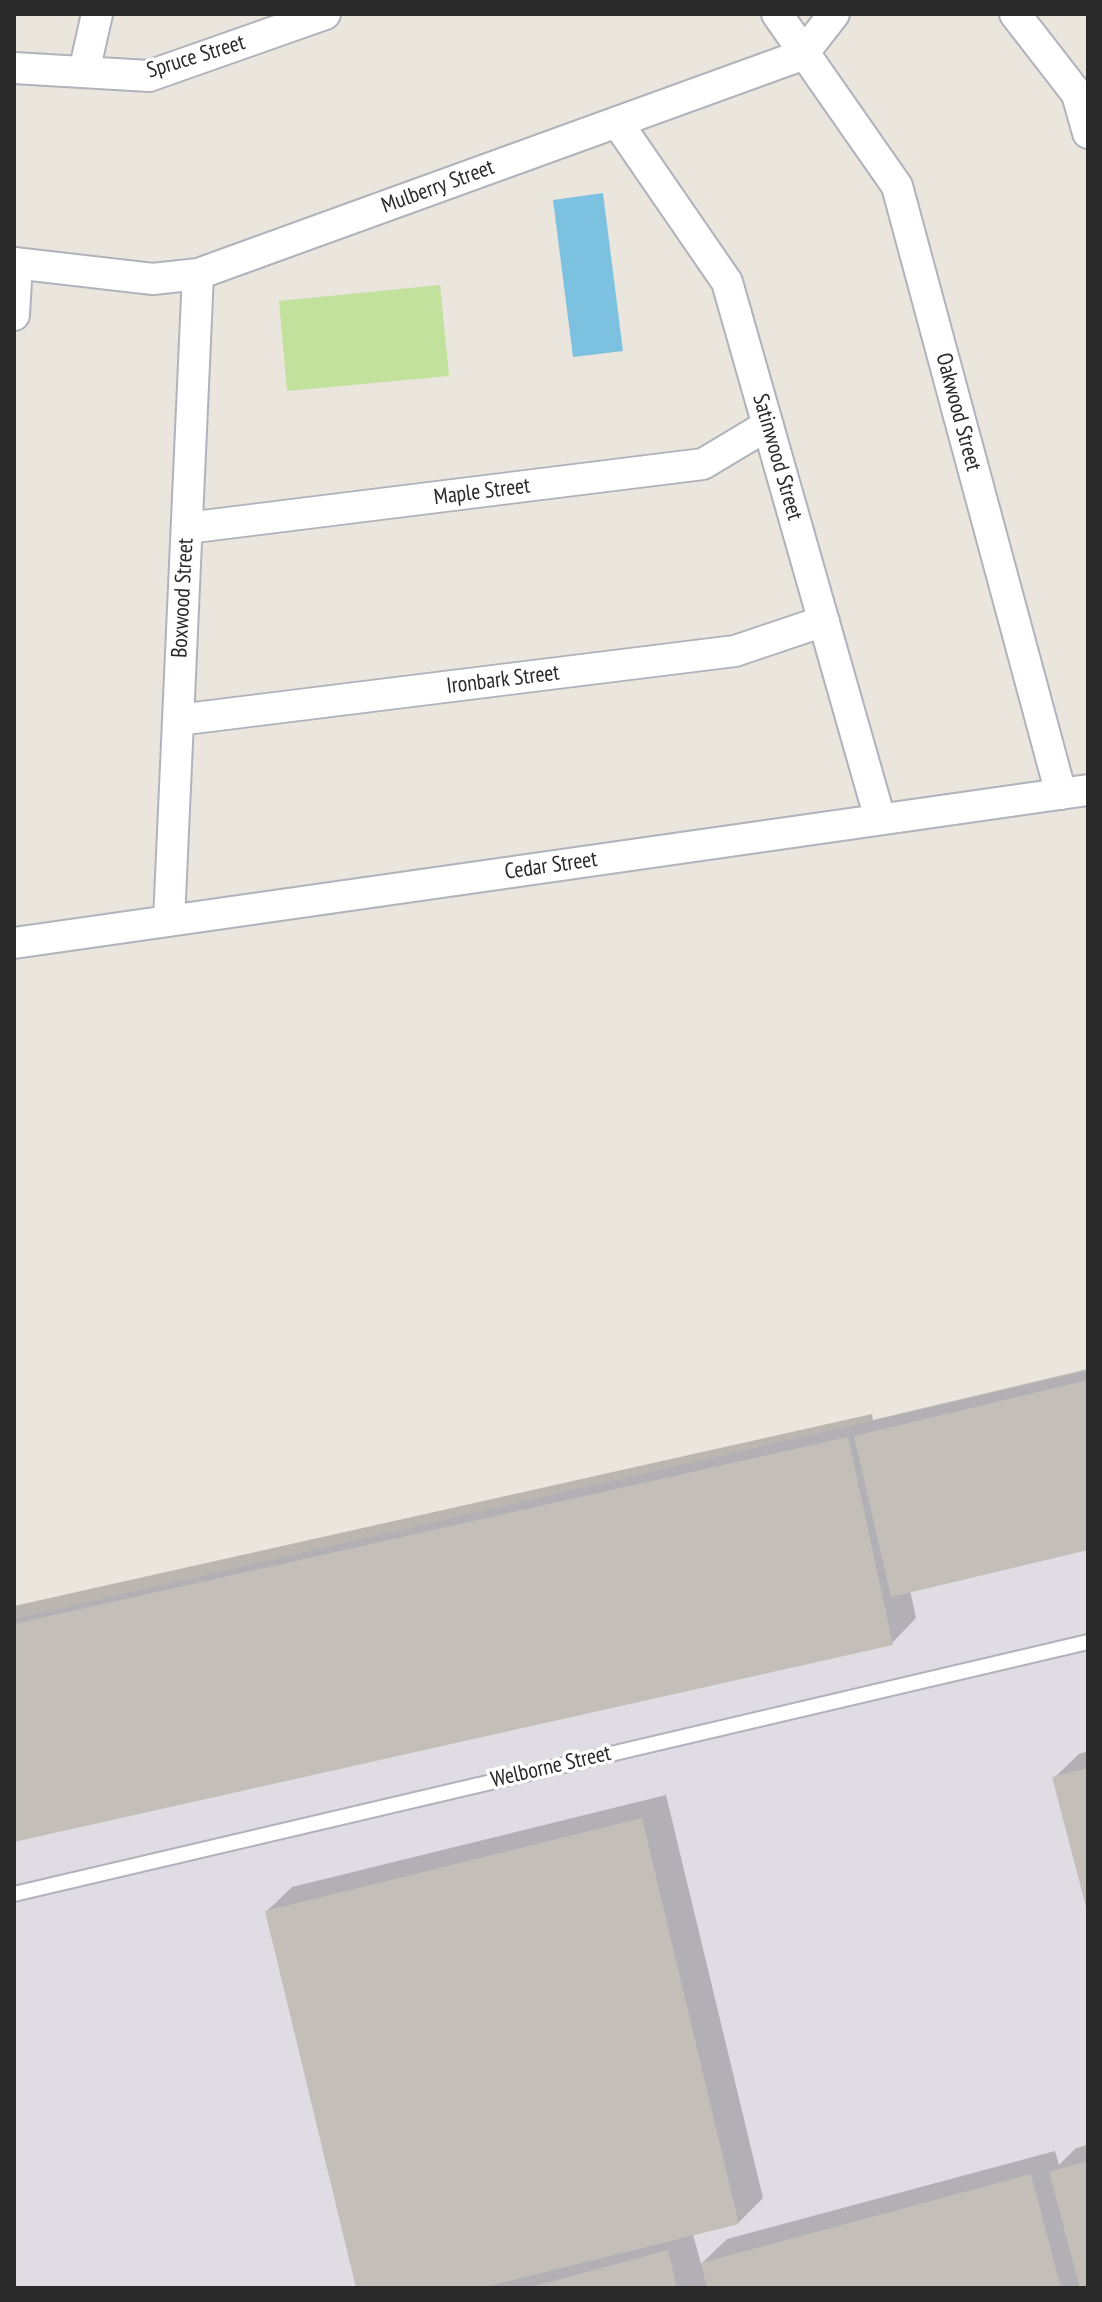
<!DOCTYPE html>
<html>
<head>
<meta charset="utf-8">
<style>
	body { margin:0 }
	#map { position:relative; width:1102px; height:2302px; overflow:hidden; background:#eae5dd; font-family:"PT Sans Narrow",sans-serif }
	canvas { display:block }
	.frame { position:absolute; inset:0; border:16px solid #292929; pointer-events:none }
</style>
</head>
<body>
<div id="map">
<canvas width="1102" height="2302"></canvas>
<div class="frame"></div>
</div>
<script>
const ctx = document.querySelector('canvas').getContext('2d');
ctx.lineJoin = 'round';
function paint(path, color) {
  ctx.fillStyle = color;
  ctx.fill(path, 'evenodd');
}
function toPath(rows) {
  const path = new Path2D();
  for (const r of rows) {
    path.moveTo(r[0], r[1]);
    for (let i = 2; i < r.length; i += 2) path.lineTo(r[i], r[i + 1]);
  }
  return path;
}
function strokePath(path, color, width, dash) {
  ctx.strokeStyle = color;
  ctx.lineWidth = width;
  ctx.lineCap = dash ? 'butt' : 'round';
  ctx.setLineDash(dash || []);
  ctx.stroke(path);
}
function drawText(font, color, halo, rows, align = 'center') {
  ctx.font = font + ' "PT Sans Narrow",sans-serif';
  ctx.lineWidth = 7;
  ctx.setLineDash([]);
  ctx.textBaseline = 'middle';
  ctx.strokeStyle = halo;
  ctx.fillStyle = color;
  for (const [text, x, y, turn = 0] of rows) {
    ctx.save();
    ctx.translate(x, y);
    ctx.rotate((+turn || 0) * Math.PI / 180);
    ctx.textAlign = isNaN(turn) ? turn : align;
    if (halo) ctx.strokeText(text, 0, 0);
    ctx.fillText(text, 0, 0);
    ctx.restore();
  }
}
const industrial = toPath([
	[1088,1371,1088,2288,14,2288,14,1619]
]);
const pitch = toPath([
	[440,285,449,376,287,391,279,301]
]);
const water = toPath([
	[603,193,623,351,573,357,553,200]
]);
const shadow = toPath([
	[1088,1369,1088,1548,910,1590,916,1618,892,1643,14,1840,14,1606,872,1414,873,1420],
	[1088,1751,1088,1907,1054,1778,1079,1754],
	[666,1795,763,2198,738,2223,693,2234,701,2264,727,2239,1055,2151,1059,2165,1076,2148,1088,2145,1088,2288,358,2288,267,1911,292,1887]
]);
const building = toPath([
	[1088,1380,1088,1550,891,1597,854,1436],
	[848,1437,893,1645,14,1842,14,1624],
	[1088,1768,1088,1911,1087,1911,1052,1777],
	[642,1818,739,2224,481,2288,356,2288,265,1911],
	[1088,2161,1088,2288,1080,2288,1049,2172],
	[1031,2174,1061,2288,707,2288,701,2263],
	[668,2250,677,2288,532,2288,531,2287]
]);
const service = toPath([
	[14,1894,1088,1642]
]);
const minor = toPath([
	[777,14,897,186,1061,794],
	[1015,14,1077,94,1088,133],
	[14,68,149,76,325,14],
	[84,72,97,14],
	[617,122,727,282,880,819],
	[14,263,153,279,198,274,802,55,834,14],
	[14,315,17,263],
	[187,528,703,464,768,425],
	[178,720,735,651,824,621],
	[169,921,198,274],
	[14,943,1088,790]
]);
const streetNames = [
	["Spruce Street",196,57,-17],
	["Mulberry Street",438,187,-20],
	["Oakwood Street",958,412,75],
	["Satinwood Street",777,457,74],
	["Maple Street",482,492,-7],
	["Boxwood Street",183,598,-87],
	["Ironbark Street",503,680,-7],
	["Cedar Street",551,866,-8],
	["Welborne Street",551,1767,-13]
];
paint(industrial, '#dfdde3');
paint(pitch, '#c1e19c');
paint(water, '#7cc2e0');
paint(shadow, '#0003');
paint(building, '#c3bfb8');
strokePath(service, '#b0b3bc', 18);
strokePath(minor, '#b0b3bc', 34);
strokePath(service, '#fff', 14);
strokePath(minor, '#fff', 30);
drawText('22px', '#292929', '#fff', streetNames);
</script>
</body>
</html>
